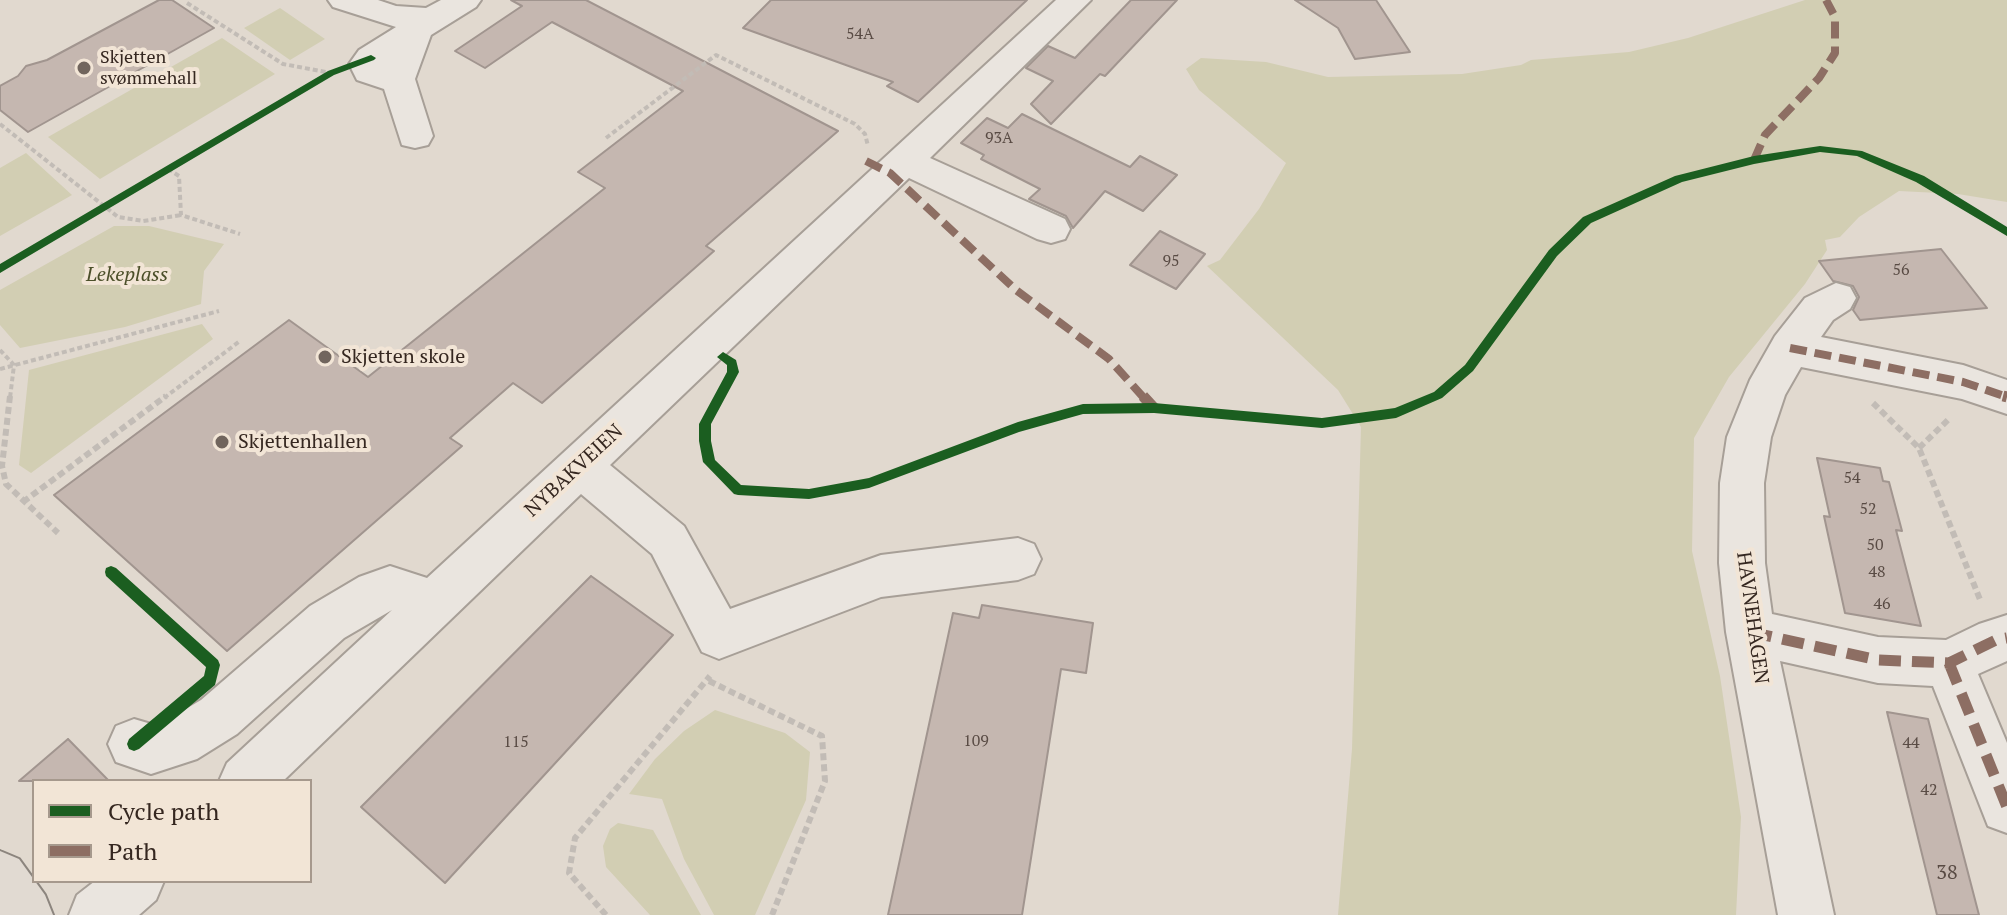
<!DOCTYPE html>
<html>
<head>
<meta charset="utf-8">
<style>
	body { margin:0 }
	#map { position:relative; width:2007px; height:915px; overflow:hidden; background:#e1d9cf; font-family:"PT Serif",serif }
	canvas { display:block }
	.legend { position:absolute; left:32px; top:779px; width:280px; height:104px; box-sizing:border-box; background:#f2e5d6; border:2px solid #a6998d; margin:0; padding:10px 14px; list-style:none; font-size:24px; color:#352720 }
	.legend li { display:flex; align-items:center; gap:16px; height:40px }
	.legend b { width:40px; border:2px solid #a6998d }
</style>
</head>
<body>
<div id="map">
<canvas width="2007" height="915"></canvas>
<ul class="legend">
<li><b style="height:10px;background:#1b5e20"></b>Cycle path</li>
<li><b style="height:10px;background:#8d6e63"></b>Path</li>
</ul>
</div>
<script>
const ctx = document.querySelector('canvas').getContext('2d');
ctx.lineJoin = 'round';
function paint(path, color) {
  ctx.fillStyle = color;
  ctx.fill(path, 'evenodd');
}
function toPath(rows) {
  const path = new Path2D();
  for (const r of rows) {
    path.moveTo(r[0], r[1]);
    for (let i = 2; i < r.length; i += 2) path.lineTo(r[i], r[i + 1]);
  }
  return path;
}
function strokePath(path, color, width, dash) {
  ctx.strokeStyle = color;
  ctx.lineWidth = width;
  ctx.lineCap = dash ? 'butt' : 'round';
  ctx.setLineDash(dash || []);
  ctx.stroke(path);
}
function drawText(font, color, halo, rows, align = 'center') {
  ctx.font = font + ' "PT Serif",serif';
  ctx.lineWidth = 8;
  ctx.setLineDash([]);
  ctx.textBaseline = 'middle';
  ctx.strokeStyle = halo;
  ctx.fillStyle = color;
  for (const [text, x, y, turn = 0] of rows) {
    ctx.save();
    ctx.translate(x, y);
    ctx.rotate((+turn || 0) * Math.PI / 180);
    ctx.textAlign = isNaN(turn) ? turn : align;
    if (halo) ctx.strokeText(text, 0, 0);
    ctx.fillText(text, 0, 0);
    ctx.restore();
  }
}
const green = toPath([
	[1805,0,2007,0,2007,202,1958,194,1899,191,1859,217,1840,237,1825,240,1827,250,1805,284,1729,377,1694,438,1692,551,1720,676,1741,817,1736,915,1338,915,1352,749,1361,427,1338,390,1207,266,1220,260,1259,209,1286,163,1199,90,1186,69,1201,58,1266,62,1328,77,1462,74,1521,65,1531,60,1629,52,1688,38],
	[280,8,325,39,290,60,244,28],
	[222,38,275,74,100,179,48,137],
	[26,153,72,195,0,236,0,168],
	[114,226,149,226,224,244,204,271,201,304,125,327,20,348,0,325,0,290],
	[202,324,213,339,31,473,19,465,29,370],
	[715,710,785,733,810,752,806,800,755,915,714,915,684,859,662,799,629,794,655,759,684,731],
	[618,823,653,830,701,915,650,915,606,867,603,846,610,829]
]);
const building = toPath([
	[159,0,172,0,214,28,28,132,0,110,0,86,18,76,26,66,47,60,159,0],
	[511,0,586,0,838,131,706,246,714,251,542,403,513,383,450,438,462,446,227,651,54,495,289,320,368,377,605,188,578,172,683,91,552,22,485,68,455,51,522,6,511,0],
	[771,0,1027,0,918,102,887,86,893,82,743,28,771,0],
	[1131,0,1177,0,1105,76,1100,74,1051,124,1031,104,1053,81,1026,68,1048,46,1075,58,1131,0],
	[1295,0,1376,0,1410,52,1355,59,1338,28,1295,0],
	[1022,114,1130,167,1140,156,1177,175,1143,211,1105,191,1073,228,1066,216,1029,199,1040,189,981,159,984,155,961,143,987,118,1008,128,1022,114],
	[1160,231,1205,254,1176,289,1130,265,1160,231],
	[1941,249,1987,308,1860,320,1853,310,1859,297,1853,286,1833,281,1819,261,1941,249],
	[1817,458,1880,468,1883,481,1889,482,1902,531,1896,530,1921,626,1845,613,1824,516,1830,517,1817,458],
	[591,576,673,635,445,883,361,807,591,576],
	[982,605,1093,623,1086,673,1061,669,1022,915,888,915,953,613,979,618,982,605],
	[1887,712,1928,719,1979,915,1937,915,1887,712],
	[68,739,109,781,19,781,68,739]
]);
const pathFar1 = toPath([
	[187,3,283,64,331,73],
	[0,124,118,217,143,221,181,215],
	[606,138,716,55,855,124,865,134,868,146],
	[168,169,179,176,181,215,240,234],
	[0,350,14,365,10,398],
	[0,369,219,311],
	[164,398,240,341]
]);
const path = toPath([
	[10,396,2,466,6,484,58,533],
	[1873,403,1919,448,1981,602],
	[1919,448,1950,418],
	[23,502,166,396],
	[709,681,822,736,825,781,772,915],
	[606,915,569,873,575,838,710,676]
]);
const minor = toPath([
	[328,0,378,0,396,6,426,8,441,0,481,0,476,7,431,35,415,79,433,136,428,145,415,148,402,145,384,89,357,80,349,64,359,50,396,27,333,7,328,0],
	[1056,0,1091,0,930,158,1065,219,1070,229,1065,239,1051,243,1037,239,909,178,610,465,684,526,730,609,881,555,1018,538,1034,544,1041,559,1034,574,1018,580,881,597,719,659,702,652,652,554,581,494,283,781,219,781,227,763,392,610,344,638,237,734,197,759,151,774,116,762,108,744,116,726,134,719,151,724,169,719,201,700,310,606,359,577,390,566,427,578,1056,0],
	[1836,283,1850,287,1856,298,1850,309,1833,320,1821,337,1963,365,2007,380,2007,414,1962,399,1801,367,1785,395,1771,437,1764,483,1765,563,1772,614,1878,637,1946,640,1979,624,2007,615,2007,661,1978,674,2007,743,2007,833,1988,826,1933,686,1878,683,1780,661,1834,915,1778,915,1726,632,1719,563,1720,483,1727,437,1750,380,1775,336,1805,298,1836,283],
	[95,881,164,881,156,900,139,915,69,915,77,895,95,881]
]);
const major = toPath([
	[0,851,19,859,45,895,53,915,0,915,0,851]
]);
const quietFar1 = toPath([
	[1754,160,1765,135,1819,78,1835,53,1835,17,1826,0],
	[866,161,890,173,1016,290,1109,359,1144,398],
	[1790,348,1963,382,2007,397]
]);
const quiet = toPath([
	[1143,396,1154,408],
	[2003,396,2007,397],
	[1750,632,1878,660,1949,663,1996,640,2007,638],
	[1949,663,2007,807]
]);
const cycleway = toPath([
	[371,55,376,58,374,60,334,75,0,273,0,264,328,71,371,55],
	[1820,146,1862,151,1924,176,2007,227,2007,236,1916,182,1857,156,1820,152,1754,164,1682,182,1591,223,1557,256,1473,371,1442,398,1396,418,1322,428,1154,413,1083,414,1019,432,869,488,809,499,738,495,734,494,703,462,699,441,699,424,727,372,727,365,717,357,723,352,736,360,739,372,711,424,711,441,715,460,741,485,809,489,869,478,1018,422,1083,404,1154,403,1322,418,1395,408,1434,392,1465,365,1549,250,1583,217,1675,176,1754,156,1820,146],
	[111,566,116,568,218,660,220,665,215,685,139,749,134,751,129,749,127,744,129,739,204,676,206,667,106,576,105,572,106,568,111,566]
]);
const markers = [
	[84,68,8,"#71655d"],
	[325,357,8,"#71655d"],
	[222,442,8,"#71655d"]
];
const numberNames = [
	["54A",860,34],
	["93A",999,138],
	["95",1171,261],
	["56",1901,270],
	["54",1852,478],
	["52",1868,509],
	["50",1875,545],
	["48",1877,572],
	["46",1882,604],
	["109",976,741],
	["115",516,742],
	["44",1911,743],
	["42",1929,790]
];
const farPoinames = [
	["Skjetten",100,58],
	["svømmehall",100,79]
];
const parkNames = [
	["Lekeplass",127,275]
];
const poiNames = [
	["Skjetten skole",341,357],
	["Skjettenhallen",238,442]
];
const streetNames = [
	["NYBAKVEIEN",574,471,-43],
	["HAVNEHAGEN",1752,618,82]
];
const nearNumbernames = [
	["38",1947,873]
];
paint(green, '#d2ceb3');
paint(building, '#c5b7b0');
strokePath(building, '#a1958f', 2);
strokePath(minor, '#a79f97', 4);
strokePath(major, '#8c857e', 4);
strokePath(pathFar1, '#c2bcb6', 4, [5, 3]);
strokePath(path, '#c2bcb6', 6, [7, 4]);
paint(minor, '#eae5df');
paint(major, '#e1dad2');
strokePath(quietFar1, '#8d6e63', 8, [17, 8]);
strokePath(quiet, '#8d6e63', 11, [22, 11]);
paint(cycleway, '#1b5e20');
for (const [x, y, r, color] of markers) {
  const dot = new Path2D();
  dot.arc(x, y, r, 0, 2 * Math.PI);
  ctx.fillStyle = color;
  ctx.fill(dot);
  strokePath(dot, '#f2e5d6', 3);
}
drawText('16px', '#594b44', null, numberNames);
drawText('18px', '#352720', '#f2e5d6', farPoinames, 'left');
drawText('italic 20px', '#4b4f29', '#f2e5d6', parkNames);
drawText('20px', '#352720', '#f2e5d6', poiNames, 'left');
drawText('20px', '#352720', '#f2e5d6', streetNames);
drawText('20px', '#594b44', null, nearNumbernames);
</script>
</body>
</html>
